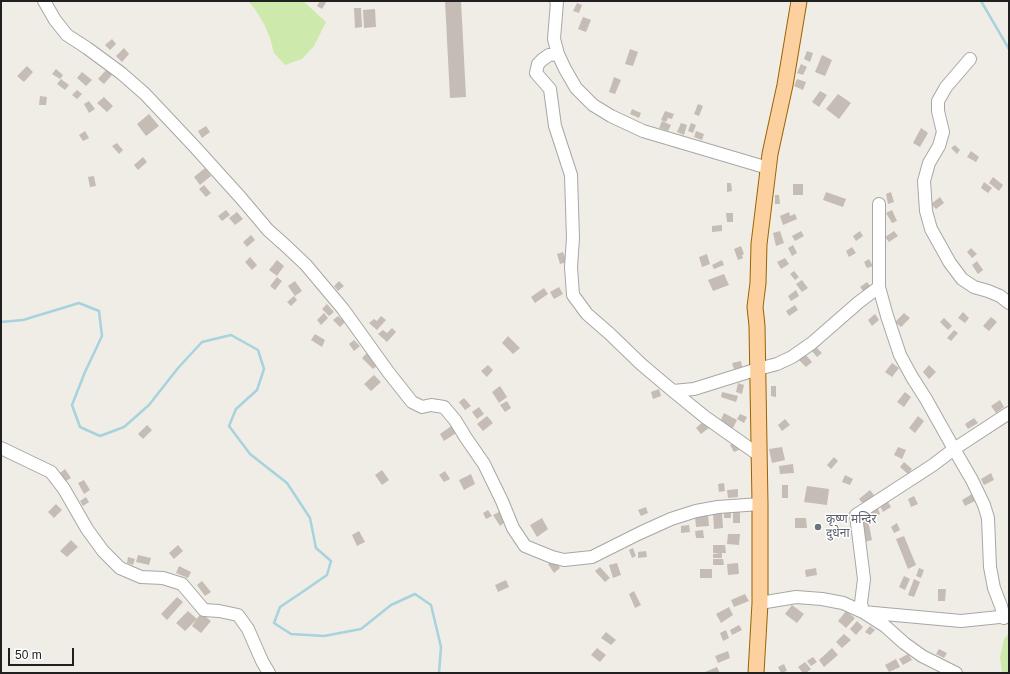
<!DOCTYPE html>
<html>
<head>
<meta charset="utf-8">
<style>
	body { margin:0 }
	#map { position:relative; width:1010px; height:674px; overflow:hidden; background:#f0ede6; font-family:Helvetica,sans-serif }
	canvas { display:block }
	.frame { position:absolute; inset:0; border:2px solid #202020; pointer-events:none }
	.scale { position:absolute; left:8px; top:648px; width:66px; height:18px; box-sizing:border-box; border:2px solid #202020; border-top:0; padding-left:5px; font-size:12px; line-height:14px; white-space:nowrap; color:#202020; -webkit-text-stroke:3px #fff; paint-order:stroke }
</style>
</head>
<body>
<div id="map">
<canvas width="1010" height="674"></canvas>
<div class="frame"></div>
<div class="scale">50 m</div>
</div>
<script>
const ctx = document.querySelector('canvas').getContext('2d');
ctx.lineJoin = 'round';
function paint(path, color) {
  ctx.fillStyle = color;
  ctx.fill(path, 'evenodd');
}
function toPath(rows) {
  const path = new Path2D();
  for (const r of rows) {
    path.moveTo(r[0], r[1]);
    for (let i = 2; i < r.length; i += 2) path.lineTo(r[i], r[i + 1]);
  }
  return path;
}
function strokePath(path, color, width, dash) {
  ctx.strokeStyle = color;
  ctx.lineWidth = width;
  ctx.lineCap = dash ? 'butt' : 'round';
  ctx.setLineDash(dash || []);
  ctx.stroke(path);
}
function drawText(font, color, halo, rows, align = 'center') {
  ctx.font = font + ' Helvetica,"Noto Sans Devanagari",sans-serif';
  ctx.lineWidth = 3;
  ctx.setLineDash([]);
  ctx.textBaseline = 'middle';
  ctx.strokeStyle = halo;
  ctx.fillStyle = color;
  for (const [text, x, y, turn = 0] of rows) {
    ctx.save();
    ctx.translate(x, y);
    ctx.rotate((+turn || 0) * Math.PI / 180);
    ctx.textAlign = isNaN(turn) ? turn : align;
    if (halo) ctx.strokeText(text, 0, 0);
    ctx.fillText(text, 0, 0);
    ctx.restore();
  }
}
const grass = toPath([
	[248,1,303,1,326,22,314,46,302,59,285,65,274,53,270,38,264,24,255,9],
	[1009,633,1009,673,1002,673,1000,657,1004,639]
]);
const stream = toPath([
	[981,1,1009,49],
	[1,322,23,320,79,303,99,311,102,336,85,372,72,405,80,427,100,436,124,427,149,405,178,368,202,342,231,335,258,350,264,369,257,390,236,409,229,426,250,454,287,483,310,518,316,548,331,561,327,575,298,595,280,607,274,623,291,634,324,636,361,629,391,605,415,594,431,605,441,647,439,673]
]);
const building = toPath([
	[320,1,327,1,322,9,317,6],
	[445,1,461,1,466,97,450,98],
	[577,3,582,5,579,13,573,11],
	[354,8,361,8,362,27,355,28],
	[375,9,376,27,364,28,363,10],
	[583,17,591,20,586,32,578,29],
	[112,39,116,44,110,50,105,45],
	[124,48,129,54,122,62,116,56],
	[630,49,638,52,633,66,625,64],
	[807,51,813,53,810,62,804,59],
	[822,55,832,60,825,76,815,72],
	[801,64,807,67,803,75,797,73],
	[27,66,33,72,24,82,17,76],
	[56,69,63,75,60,79,52,74],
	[106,70,112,75,104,84,98,79],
	[82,72,92,80,86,86,77,78],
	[614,77,621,80,615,94,609,92],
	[61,79,69,85,65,90,57,84],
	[797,79,806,82,803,90,794,86],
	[77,90,82,94,77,99,72,95],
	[820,91,827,95,819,107,812,102],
	[838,94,851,103,839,119,826,109],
	[40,96,47,97,46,105,39,105],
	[104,97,113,106,107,112,97,103],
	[89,101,95,109,89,113,84,104],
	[698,104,703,106,699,116,694,114],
	[632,109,641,113,639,118,630,114],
	[665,111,674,114,672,119,668,118,666,122,661,120],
	[149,114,159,126,146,136,137,124],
	[662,121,671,125,668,131,659,128],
	[681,123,687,125,684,135,677,132],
	[691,123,696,125,693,133,688,131],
	[206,126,210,132,202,138,198,131],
	[921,128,928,133,920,147,913,143],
	[85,131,89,138,83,141,79,135],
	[696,131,704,134,702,140,694,137],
	[117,143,123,150,119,154,112,146],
	[955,145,960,150,957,154,951,148],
	[971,151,979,157,976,162,967,157],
	[143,157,147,162,138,170,134,165],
	[205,168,211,176,200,185,194,177],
	[94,176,96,186,90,187,88,177],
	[993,177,1003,185,999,191,989,183],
	[984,182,992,188,988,193,981,188],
	[727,183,731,183,732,191,727,192],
	[793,184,803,184,803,195,793,195],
	[204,185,211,193,206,197,199,189],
	[826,192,846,199,843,207,823,200],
	[891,192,894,202,888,204,886,194],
	[775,195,779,195,780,204,775,204],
	[940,197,944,203,936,209,931,204],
	[226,210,230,215,222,221,218,216],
	[892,210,897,221,892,223,886,213],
	[237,212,243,219,235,225,229,218],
	[789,212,790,216,795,214,797,219,783,225,780,216],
	[726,213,733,213,733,222,727,222],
	[722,225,722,231,712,232,712,226],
	[780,231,784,243,776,246,773,233],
	[801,231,804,236,795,241,792,236],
	[860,231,863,236,856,241,853,236],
	[894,231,898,236,889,242,885,237],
	[251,235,255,240,247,247,243,242],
	[793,245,797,253,792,256,788,248],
	[741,246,744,254,742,255,743,258,738,260,734,249],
	[852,247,856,253,849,257,846,251],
	[971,248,977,254,972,258,967,252],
	[563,252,567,262,560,264,557,254],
	[707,254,710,264,702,267,699,257],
	[250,257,257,265,252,270,245,262],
	[785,258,789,264,781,269,777,262],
	[869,259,873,266,867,268,864,262],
	[277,260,284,266,277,276,269,270],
	[722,260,724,265,714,269,712,265],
	[977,261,983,270,978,274,972,265],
	[794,271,799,277,795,280,790,274],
	[724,274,729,285,713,291,708,280],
	[277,277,282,281,275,290,270,286],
	[802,280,808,288,802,292,796,284],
	[295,281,302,291,295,296,288,286],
	[339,281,344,286,338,291,334,286],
	[867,282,871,287,864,292,860,287],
	[559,287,563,294,554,299,550,292],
	[544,288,548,294,535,303,531,297],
	[796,290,799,296,791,301,788,296],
	[294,296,297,300,291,306,287,302],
	[327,304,334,312,329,316,322,309],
	[795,305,798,310,789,316,786,311],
	[963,312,969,318,965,323,958,318],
	[324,313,328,318,321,325,317,320],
	[904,313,910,318,901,327,895,322],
	[875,314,879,320,872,326,868,320],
	[338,316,345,322,340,327,333,320],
	[381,316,386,320,377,330,369,323,374,319,377,321],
	[991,317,997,322,989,331,983,326],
	[944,318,952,326,948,330,940,322],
	[392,328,396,332,387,342,378,334,383,330,387,333],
	[954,330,958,333,951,341,947,338],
	[315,334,325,340,322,347,311,340],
	[508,336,520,348,513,354,502,343],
	[354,340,360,346,354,351,349,344],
	[815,346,822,353,817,357,811,350],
	[367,353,378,365,373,369,362,358],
	[805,354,812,362,806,367,799,360],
	[741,361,742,367,734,369,732,363],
	[892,363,899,368,892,377,885,372],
	[488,365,493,370,487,377,481,371],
	[929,365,936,372,929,379,923,372],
	[374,375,381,382,371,391,364,384],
	[738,383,744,385,742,394,736,392],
	[500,386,507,397,499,403,492,392],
	[771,386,776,386,776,397,771,396],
	[659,389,661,396,653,399,651,392],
	[722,392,738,396,736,402,721,397],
	[905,392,911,397,904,407,897,402],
	[464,398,471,406,465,410,459,402],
	[1000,400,1004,407,996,413,991,406],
	[507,401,511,408,505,412,500,405],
	[479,407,484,414,477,419,472,412],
	[724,413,737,420,733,428,720,422],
	[740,414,747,417,744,423,737,419],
	[487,416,493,423,483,431,477,424],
	[918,416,924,421,915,433,909,428],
	[974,418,978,423,968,429,965,424],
	[785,419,790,425,782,431,778,425],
	[704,421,709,428,701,434,696,428],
	[454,424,459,431,444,441,440,434],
	[147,425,152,430,143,439,138,434],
	[735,442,739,450,734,452,730,445],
	[782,447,785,460,772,463,769,449],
	[898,447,906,450,902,459,894,455],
	[834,457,838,461,831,469,827,465],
	[904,462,912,469,908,474,900,467],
	[793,464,794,473,780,474,779,466],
	[65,469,71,478,66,481,60,473],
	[382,470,389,480,382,485,375,475],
	[445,471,450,479,444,482,439,475],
	[991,473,994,480,984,485,981,479],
	[471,474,475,484,464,490,459,480],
	[845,475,853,479,850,485,842,482],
	[84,480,90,490,84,494,78,483],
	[724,483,725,491,719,492,718,484],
	[782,485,788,485,788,498,782,498],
	[807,486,829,489,827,505,804,502],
	[738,489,738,497,728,498,727,490],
	[870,490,874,495,863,504,859,499],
	[972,494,975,501,965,506,962,500],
	[914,496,918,504,911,507,908,499],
	[86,497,89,502,83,506,80,501],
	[888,502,891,507,883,512,880,506],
	[56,504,62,510,54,518,48,512],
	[646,507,648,513,641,516,638,510],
	[878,508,880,514,868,520,872,540,865,542,860,517],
	[488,510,492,516,486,519,483,513],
	[733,510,740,510,740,523,733,523],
	[731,511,731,518,724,518,724,512],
	[499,512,505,522,500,526,493,515],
	[713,512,722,512,723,528,714,529],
	[708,515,709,526,696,527,695,516],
	[542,518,548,529,537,537,530,525],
	[795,518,806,518,807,528,795,528],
	[897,523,900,530,894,533,891,527],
	[689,525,690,532,681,533,681,526],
	[703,530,704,538,696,538,695,531],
	[359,531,365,542,357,546,352,535],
	[728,534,740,534,739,545,727,544],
	[904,536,916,565,908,569,896,539],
	[71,540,78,547,67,557,60,551],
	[178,545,183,551,174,559,169,553],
	[713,545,725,545,726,553,722,553,722,558,713,558,713,554,720,553,713,553],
	[633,548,636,556,632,558,629,550],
	[646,551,647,557,638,558,638,552],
	[138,555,151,558,149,565,136,562],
	[128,557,135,559,133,565,127,563],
	[554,559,560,568,554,573,548,564],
	[713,559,723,559,724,565,713,565],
	[617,563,621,575,613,578,609,565],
	[738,563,739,574,728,575,727,564],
	[179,566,191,572,188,578,176,573],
	[600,567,610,578,605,582,595,571],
	[816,568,817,575,806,577,805,570],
	[919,568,924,570,921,578,916,576],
	[700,569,712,569,712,578,700,578],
	[904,576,910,579,905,590,899,587],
	[914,579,920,582,914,597,908,595],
	[506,580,509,587,498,592,495,585],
	[202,581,211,592,205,596,197,585],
	[938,589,946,589,945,601,938,601],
	[634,591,641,605,635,608,629,594],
	[745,594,749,601,734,607,731,600],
	[177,597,183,602,167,620,161,614],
	[792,605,804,614,797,623,785,614],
	[729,607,733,615,721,623,716,614],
	[188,611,197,619,185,631,176,623],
	[846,611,855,618,846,628,838,621],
	[201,613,211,621,201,633,192,626],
	[857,621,863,627,856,635,850,629],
	[739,625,742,630,732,635,730,630],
	[870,626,875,630,870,635,865,632],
	[726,630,729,638,723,641,720,633],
	[606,632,616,640,611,645,601,638],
	[844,634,851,640,842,648,836,642],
	[597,648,606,655,600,662,591,655],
	[832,648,838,655,824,667,819,660],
	[939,649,947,653,944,658,936,654],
	[728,651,730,658,718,663,715,656],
	[908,654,912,660,903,665,899,659],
	[813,657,817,662,811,666,807,661],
	[896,659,900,667,889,672,885,665],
	[805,662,811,669,806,673,803,673,798,667],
	[784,664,787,671,781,673,778,667],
	[717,667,720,673,706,673,705,672]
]);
const minor = toPath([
	[44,1,55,20,67,35,87,48,121,73,145,94,194,146,241,198,268,230,287,247,306,265,343,309,389,373,412,402,422,407,431,405,444,407,455,420,466,438,484,464,502,501,513,528,525,546,552,557,564,560,592,557,640,533,671,519,696,511,718,507,760,504],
	[556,1,557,2,554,39,558,54,565,69,576,88,593,105,611,116,643,131,768,168],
	[558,54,549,55,542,60,538,64,536,73,550,89,555,126,571,175,573,238,571,267,573,295,587,314,610,334,641,364,673,391,705,417,759,455],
	[970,59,946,87,938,101,938,111,943,132,939,146,929,163,924,181,926,211,931,229,950,263,962,279,974,287,988,291,1000,296,1009,303],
	[879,204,879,287,887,316,900,355,912,377,926,399,954,449,972,480,984,505,988,518,990,567,994,588,1001,606,1004,618],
	[673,391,694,389,758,369,777,364,792,357,812,343,859,302,879,287],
	[1009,413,954,449,933,465,856,515,864,579,861,603,863,612,961,621,1009,616],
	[1,448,51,472,64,489,87,529,103,551,120,568,141,577,163,578,182,584,204,610,219,611,238,615,248,629,262,661,269,673],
	[760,603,796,597,822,599,843,603,863,612,885,626,904,643,922,656,956,673]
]);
const major = toPath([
	[756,673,760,603,760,504,757,326,755,307,758,283,759,244,770,154,785,85,799,1]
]);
const markers = [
	[818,527,4,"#6b7280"]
];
const worshipNames = [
	["कृष्ण मन्दिर",826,520],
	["दुधेना",826,534]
];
paint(grass, '#cdeaac');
strokePath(stream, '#a6d3de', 2.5);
paint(building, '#c5bcb5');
strokePath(minor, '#a7a7a7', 14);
strokePath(major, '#9b6300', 17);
strokePath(minor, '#fff', 12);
strokePath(major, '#fcd19f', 15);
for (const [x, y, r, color] of markers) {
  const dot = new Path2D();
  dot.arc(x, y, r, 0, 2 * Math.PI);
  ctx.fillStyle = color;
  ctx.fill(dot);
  strokePath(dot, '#fff', 1.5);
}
drawText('12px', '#5b616d', '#fff', worshipNames, 'left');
</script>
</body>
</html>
